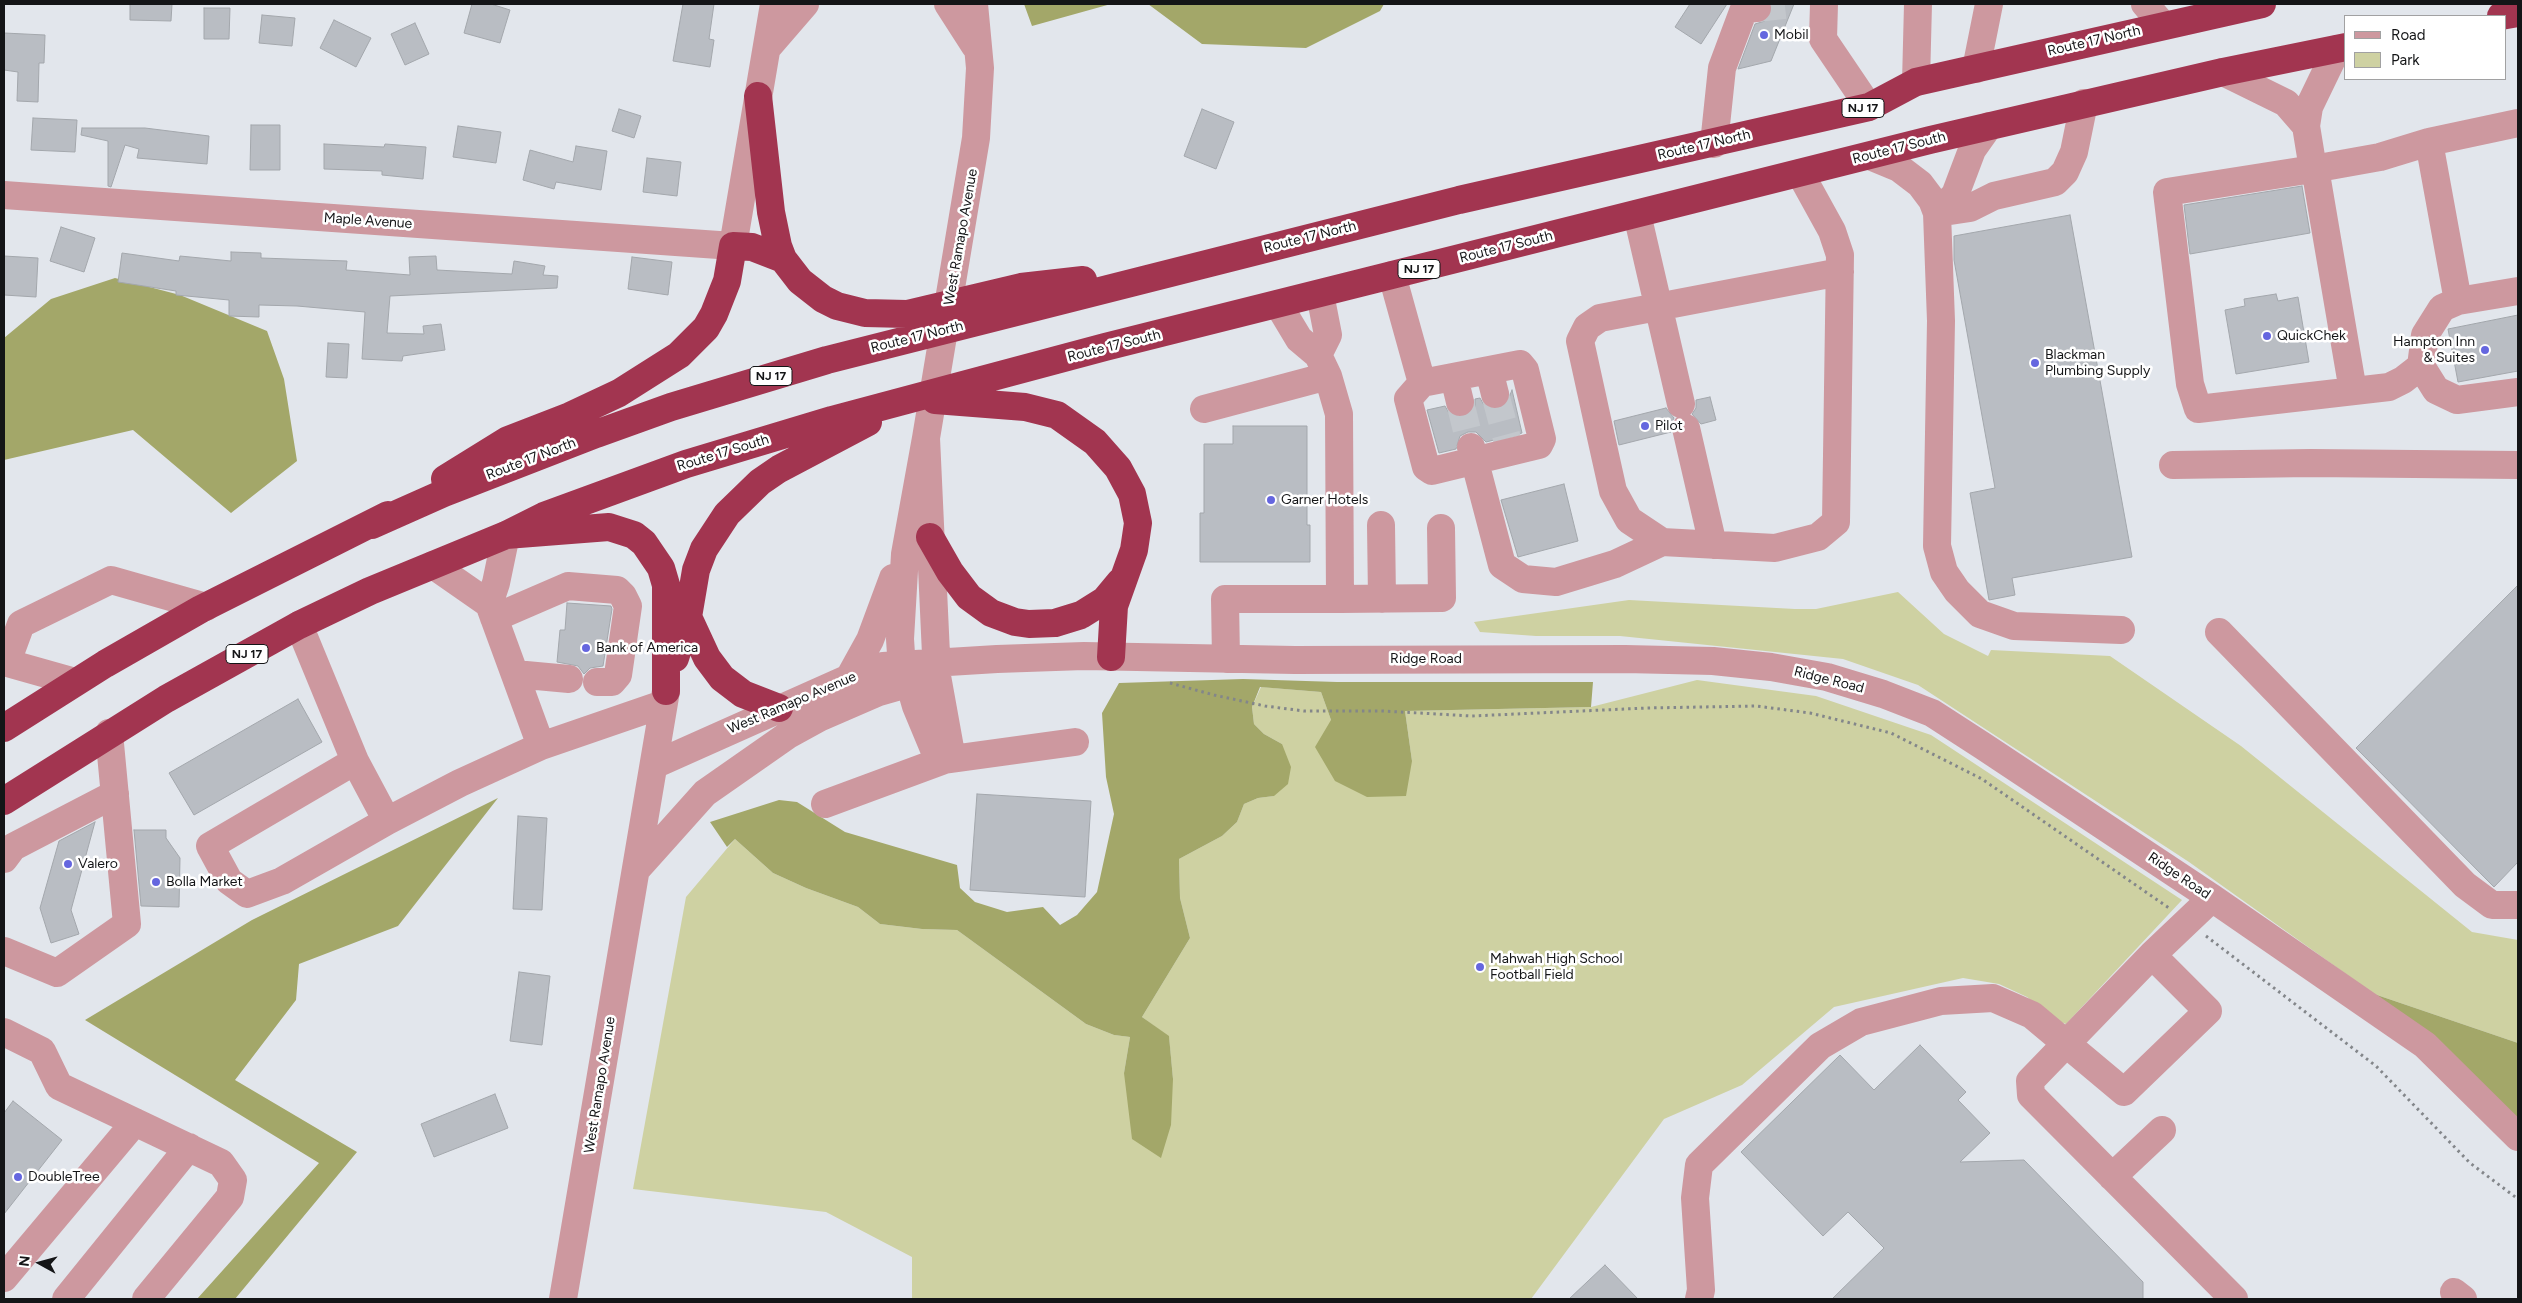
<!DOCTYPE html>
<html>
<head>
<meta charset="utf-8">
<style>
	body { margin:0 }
	#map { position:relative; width:2522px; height:1303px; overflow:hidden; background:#e2e6ec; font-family:Figtree,sans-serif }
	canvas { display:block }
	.frame { position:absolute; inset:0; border:5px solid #141517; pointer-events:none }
	.legend { position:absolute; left:2344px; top:15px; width:162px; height:65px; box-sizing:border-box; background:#fff; border:1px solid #a1a1a2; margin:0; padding:6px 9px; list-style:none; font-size:15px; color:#141517 }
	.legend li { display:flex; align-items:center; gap:10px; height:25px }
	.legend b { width:25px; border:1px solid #a1a1a2 }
	.north { position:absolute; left:15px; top:1238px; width:50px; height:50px; -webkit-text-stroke:4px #fff; paint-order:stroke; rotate:277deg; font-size:14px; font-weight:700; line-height:20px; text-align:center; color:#141517 }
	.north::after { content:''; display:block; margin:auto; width:18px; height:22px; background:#141517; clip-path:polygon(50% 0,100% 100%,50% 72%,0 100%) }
</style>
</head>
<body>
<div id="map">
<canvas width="2522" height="1303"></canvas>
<div class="frame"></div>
<ul class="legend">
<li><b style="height:6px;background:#cd989f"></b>Road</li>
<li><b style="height:14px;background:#ced1a2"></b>Park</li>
</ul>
<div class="north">N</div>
</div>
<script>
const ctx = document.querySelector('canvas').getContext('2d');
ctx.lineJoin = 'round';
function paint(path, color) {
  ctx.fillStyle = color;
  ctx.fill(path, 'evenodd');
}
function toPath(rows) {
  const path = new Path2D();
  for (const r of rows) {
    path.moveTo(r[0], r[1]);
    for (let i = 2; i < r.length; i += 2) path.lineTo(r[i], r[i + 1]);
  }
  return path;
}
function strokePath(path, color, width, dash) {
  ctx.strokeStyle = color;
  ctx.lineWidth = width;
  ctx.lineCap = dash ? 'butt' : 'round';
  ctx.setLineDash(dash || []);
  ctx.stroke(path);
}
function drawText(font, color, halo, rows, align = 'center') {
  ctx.font = font + ' Figtree,sans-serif';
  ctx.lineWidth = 5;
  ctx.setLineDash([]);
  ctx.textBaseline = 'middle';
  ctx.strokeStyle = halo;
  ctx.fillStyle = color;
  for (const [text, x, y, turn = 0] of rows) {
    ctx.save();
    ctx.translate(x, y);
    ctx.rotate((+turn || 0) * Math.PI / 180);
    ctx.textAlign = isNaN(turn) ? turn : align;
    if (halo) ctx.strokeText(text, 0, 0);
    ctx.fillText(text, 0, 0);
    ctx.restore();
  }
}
const green = toPath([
	[1898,592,1944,634,1988,656,1991,650,2110,656,2241,746,2472,932,2518,940,2518,1043,2374,994,2189,862,1918,685,1843,659,1620,636,1536,636,1480,632,1474,622,1629,600,1795,609,1816,609],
	[1697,680,1816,696,1931,735,2182,900,2066,1024,2056,1020,2027,997,1999,984,1963,978,1834,1007,1742,1085,1664,1119,1531,1299,912,1299,912,1257,826,1212,633,1189,686,897,735,839,773,873,806,888,858,907,880,924,922,929,957,930,1086,1024,1114,1035,1130,1037,1124,1073,1173,1079,1169,1037,1142,1017,1190,938,1180,898,1179,859,1222,836,1237,822,1244,804,1258,798,1274,796,1282,744,1264,734,1254,724,1252,707,1261,687,1321,692,1331,720,1412,761,1405,711,1591,707]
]);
const forest = toPath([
	[1024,4,1111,4,1032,26],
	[1148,4,1384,4,1380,11,1306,48,1202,44],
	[115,278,180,295,267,331,284,379,297,461,231,513,133,430,4,460,4,338,51,299],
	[1243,679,1337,682,1593,682,1591,707,1405,711,1412,761,1406,796,1367,797,1335,781,1315,747,1331,720,1321,692,1260,687,1252,707,1254,724,1264,734,1282,744,1291,767,1288,784,1274,796,1258,798,1244,804,1237,822,1222,836,1179,859,1180,898,1190,938,1142,1017,1169,1036,1173,1079,1171,1125,1161,1158,1132,1139,1124,1073,1130,1037,1114,1035,1086,1024,957,930,922,929,880,924,858,907,806,888,773,873,735,839,727,847,710,822,779,800,797,802,845,832,957,865,960,888,975,902,1007,912,1043,907,1060,925,1077,915,1097,892,1114,814,1106,777,1102,713,1119,683],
	[498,798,398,926,299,964,296,1000,235,1080,357,1152,235,1299,197,1299,319,1163,85,1020,252,920],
	[2374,994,2518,1043,2518,1137]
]);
const building = toPath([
	[130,4,172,4,171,21,130,20,130,4],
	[472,4,491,4,510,10,500,43,464,33,472,4],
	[683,4,714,4,709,39,714,40,710,67,673,61,683,4],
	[1690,4,1727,4,1701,44,1675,27,1690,4],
	[1772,4,1794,4,1771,61,1738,69,1755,24,1765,21,1771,15,1772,4],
	[204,8,230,8,229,39,204,39,204,8],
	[262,15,295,18,292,46,259,43,262,15],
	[334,20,371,38,356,67,320,48,334,20],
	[415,23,429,54,405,65,391,34,415,23],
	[4,33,45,35,44,63,39,63,38,102,17,101,18,72,4,70,4,33],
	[619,109,641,116,634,138,612,131,619,109],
	[1202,109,1234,122,1216,169,1184,156,1202,109],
	[33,118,77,120,75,152,31,150,33,118],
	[251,125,280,125,280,170,250,170,251,125],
	[458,126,501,132,496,163,453,157,458,126],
	[82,128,145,128,209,136,207,164,137,158,139,149,125,145,111,187,108,186,108,141,81,135,82,128],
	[324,144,384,147,385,144,426,147,423,179,382,175,382,171,324,169,324,144],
	[576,146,607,151,601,190,556,182,554,189,523,180,530,150,573,162,576,146],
	[647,158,681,162,677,196,643,192,647,158],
	[2302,186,2310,233,2190,254,2184,205,2302,186],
	[2070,215,2132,557,2012,578,2015,595,1989,600,1970,493,1995,488,1954,260,1954,236,2070,215],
	[61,227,95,238,84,272,50,261,61,227],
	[231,252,261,253,261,258,347,261,346,270,410,275,409,257,436,256,437,270,512,274,514,261,545,266,543,275,558,276,557,288,390,296,387,333,424,334,423,326,441,324,445,350,403,356,402,361,362,359,365,312,297,306,259,305,259,317,229,316,229,300,176,295,176,291,118,282,122,253,179,261,180,256,231,261,231,252],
	[4,256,38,258,36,297,4,295,4,256],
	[632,257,672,262,668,295,628,289,632,257],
	[2276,294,2278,301,2298,297,2309,362,2236,374,2225,310,2245,306,2244,299,2276,294],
	[2518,315,2518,371,2458,382,2448,329,2518,315],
	[328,343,349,344,347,378,326,377,328,343],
	[1512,390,1522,433,1486,442,1476,432,1468,432,1460,436,1456,449,1439,453,1427,410,1445,406,1449,413,1455,417,1463,417,1471,413,1475,407,1475,399,1480,398,1484,405,1491,409,1498,409,1506,405,1512,390],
	[1710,397,1716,420,1701,424,1692,414,1696,408,1696,400,1710,397],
	[1666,408,1674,418,1671,424,1671,432,1619,445,1614,421,1666,408],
	[1233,426,1307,426,1307,525,1310,525,1310,562,1200,562,1200,513,1204,513,1204,444,1233,444,1233,426],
	[1564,484,1578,541,1518,557,1501,500,1564,484],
	[2518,585,2518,862,2494,887,2356,748,2518,585],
	[567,603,611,606,612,609,603,666,590,668,584,674,578,666,557,662,560,630,565,630,567,603],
	[298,699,322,742,194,815,169,773,298,699],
	[977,794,1091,801,1085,897,970,890,977,794],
	[518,816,547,818,542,910,513,909,518,816],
	[95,822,71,910,79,934,51,943,40,908,59,841,95,822],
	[134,830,166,830,166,838,180,858,179,907,141,906,134,830],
	[519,972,550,976,542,1045,510,1041,519,972],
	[1920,1045,1966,1092,1958,1100,1990,1133,1960,1162,2024,1160,2143,1282,2143,1299,1832,1299,1884,1248,1848,1212,1823,1236,1741,1152,1840,1055,1874,1090,1920,1045],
	[495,1094,508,1128,434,1157,421,1124,495,1094],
	[13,1101,62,1140,4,1214,4,1113,13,1101],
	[1605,1265,1638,1299,1569,1299,1605,1265]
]);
const minorTunnel = toPath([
	[1757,8,1792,4],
	[1495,394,1507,439],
	[1460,402,1471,447]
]);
const path = toPath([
	[1170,683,1214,695,1265,706,1304,711,1383,711,1472,716,1647,708,1756,706,1810,713,1891,733,1982,779,2169,908],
	[2206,936,2376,1066,2470,1163,2518,1199]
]);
const minor = toPath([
	[948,4,975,46],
	[1824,4,1823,39,1869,107],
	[2145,4,2163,25],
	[767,48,805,4],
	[2337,49,2309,107,2306,126,2313,169,2167,192,2190,384,2198,409,2389,387,2403,380,2421,366,2425,335,2442,308,2458,301,2518,291],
	[1976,69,1989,4],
	[2223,72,2286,103,2306,126],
	[1916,82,1918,4],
	[2429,142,2458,301],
	[1714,144,1722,68,1744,9,1757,8],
	[1870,156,1899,168,1920,184,1932,200,1937,213,1941,321,1937,546,1944,572,1957,591,1980,614,2014,626,2121,630],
	[2315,168,2353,391],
	[2313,169,2380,157,2429,142,2518,123],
	[1800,173,1832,231,1840,255,1836,522,1818,537,1775,548,1662,542,1629,520,1613,491,1601,437,1580,341,1587,327,1600,318,1840,272],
	[4,195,733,246,774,4],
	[1937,213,1970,208,1994,196,2055,182,2065,172,2074,152,2084,103],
	[1937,213,1955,195,1972,150,1989,126],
	[1637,214,1681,404],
	[1392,275,1422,383],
	[1318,355,1328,335,1320,294],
	[1520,364,1525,370,1542,439,1539,445,1432,471,1426,467,1408,399,1422,383,1520,364],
	[2421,366,2436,390,2457,400,2518,392],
	[1489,370,1495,394],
	[1454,377,1460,402],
	[1204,409,1328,376],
	[1686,428,1713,545],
	[926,438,905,554,900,639,901,654,916,706,936,754,944,760,950,748,937,676,926,438,976,138,980,68,974,4],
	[1471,447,1502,565,1523,579,1556,582,1615,564,1662,542],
	[2173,465,2311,463,2518,465],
	[1381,525,1382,599],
	[433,565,489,604,541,746],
	[1340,599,1442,598,1441,528],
	[489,604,496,583,506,535],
	[494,618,568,586,617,590,623,596,628,606,618,675,612,682,597,682],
	[299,625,355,761,210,846,229,881,247,894,282,881,387,821,460,783,541,746,663,704],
	[2219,632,2465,885,2492,905,2518,905],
	[1226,659,1225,599,1340,599,1339,414,1328,376,1318,355,1299,339,1278,304],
	[4,662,75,682],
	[7,662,21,624,111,580,206,607],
	[515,674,569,679],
	[849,678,870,640,893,578],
	[355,761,387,821],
	[654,765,849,678,883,666,997,659,1084,656,1295,660,1625,659,1713,661,1771,667,1827,677,1883,694,1932,713,1983,746,2212,898,2425,1045,2518,1137],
	[825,804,944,760,1075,742],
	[4,859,13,847,115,794],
	[636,870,705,793,788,735,819,718,879,692,928,678],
	[2212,898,2152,955,2030,1081,2031,1095,2234,1299],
	[4,951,57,973,127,924,109,733],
	[4,1032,42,1051,59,1086,221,1163,233,1180,230,1197,146,1299],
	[2112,1177,2162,1130],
	[4,1278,135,1122],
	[2454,1292,2463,1299],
	[66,1299,189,1147],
	[563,1299,666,691],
	[1699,1299,1701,1290,1695,1198,1699,1165,1820,1046,1861,1022,1941,1001,1993,998,2032,1015,2124,1092,2208,1011,2152,955]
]);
const highway = toPath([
	[2501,16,2518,13],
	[758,96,771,212,778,246,783,259,800,281,823,299,837,306,865,313,907,314,1021,287,1083,280],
	[935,400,1025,407,1057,415,1095,442,1118,468,1132,494,1138,523,1134,550,1114,606,1111,657],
	[445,479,508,440,570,416,619,393,679,355,706,328,714,314,727,281,733,246,752,247,783,259],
	[372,525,444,493,596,434,671,407,827,360,1459,200,1869,107,1916,82,2262,4],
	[506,535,544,516,686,464,832,420,1105,347,1930,140,2223,72,2346,47],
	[930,537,950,572,969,597,991,613,1015,622,1029,624,1055,623,1081,615,1105,600,1120,582],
	[688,617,707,658,722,678,743,694,779,708],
	[675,658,688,617,696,570,704,549,727,514,760,482,779,469,868,422],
	[4,728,105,664,201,609,388,515],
	[4,801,166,699,299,625,370,591,506,535,609,527,634,535,644,543,661,568,666,585,666,691]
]);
const markers = [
	[1764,35,5,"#6566df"],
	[2267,336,5,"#6566df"],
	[2485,350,5,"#6566df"],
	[2035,363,5,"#6566df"],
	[1645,426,5,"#6566df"],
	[1271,500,5,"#6566df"],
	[586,648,5,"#6566df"],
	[68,864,5,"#6566df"],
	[156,882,5,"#6566df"],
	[1480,967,5,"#6566df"],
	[18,1177,5,"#6566df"]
];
const shields = [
	[1863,108,42],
	[1419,269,42],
	[771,376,42],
	[247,654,42]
];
const shieldNames = [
	["NJ 17",1863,108],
	["NJ 17",1419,269],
	["NJ 17",771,376],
	["NJ 17",247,654]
];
const poiNames = [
	["Mobil",1774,35],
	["QuickChek",2277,336],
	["Hampton Inn",2475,342,"right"],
	["& Suites",2475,358,"right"],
	["Blackman",2045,355],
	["Plumbing Supply",2045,371],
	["Pilot",1655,426],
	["Garner Hotels",1281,500],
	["Bank of America",596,648],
	["Valero",78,864],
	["Bolla Market",166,882],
	["Mahwah High School",1490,959],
	["Football Field",1490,975],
	["DoubleTree",28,1177]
];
const streetNames = [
	["Route 17 North",2094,41,-13],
	["Route 17 North",1704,145,-13],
	["Route 17 South",1899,148,-14],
	["Maple Avenue",368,221,4],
	["West Ramapo Avenue",961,237,-80],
	["Route 17 North",1310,237,-14],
	["Route 17 South",1506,247,-14],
	["Route 17 North",917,337,-14],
	["Route 17 South",1114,346,-14],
	["Route 17 South",723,453,-17],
	["Route 17 North",531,459,-21],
	["Ridge Road",1426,659],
	["Ridge Road",1829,680,14],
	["West Ramapo Avenue",792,703,-23],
	["Ridge Road",2179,876,34],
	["West Ramapo Avenue",600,1085,-81]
];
paint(green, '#ced1a2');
paint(forest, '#a3a769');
paint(building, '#b9bdc3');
strokePath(building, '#a3a7ac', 1);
strokePath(minorTunnel, '#c3c7cc', 28, [28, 14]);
strokePath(path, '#83868a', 3, [2.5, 4]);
strokePath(minor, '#cd989f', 28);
strokePath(highway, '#a23550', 28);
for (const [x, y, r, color] of markers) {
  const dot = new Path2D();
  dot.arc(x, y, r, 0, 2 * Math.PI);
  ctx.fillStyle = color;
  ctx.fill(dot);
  strokePath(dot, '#fff', 2);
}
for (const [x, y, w] of shields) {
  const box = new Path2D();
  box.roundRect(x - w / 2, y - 9.5, w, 19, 4);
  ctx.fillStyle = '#fff';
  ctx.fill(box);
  strokePath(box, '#141517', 1);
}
drawText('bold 12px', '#141517', null, shieldNames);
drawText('14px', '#141517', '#fff', poiNames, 'left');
drawText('14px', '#141517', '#fff', streetNames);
</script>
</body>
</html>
